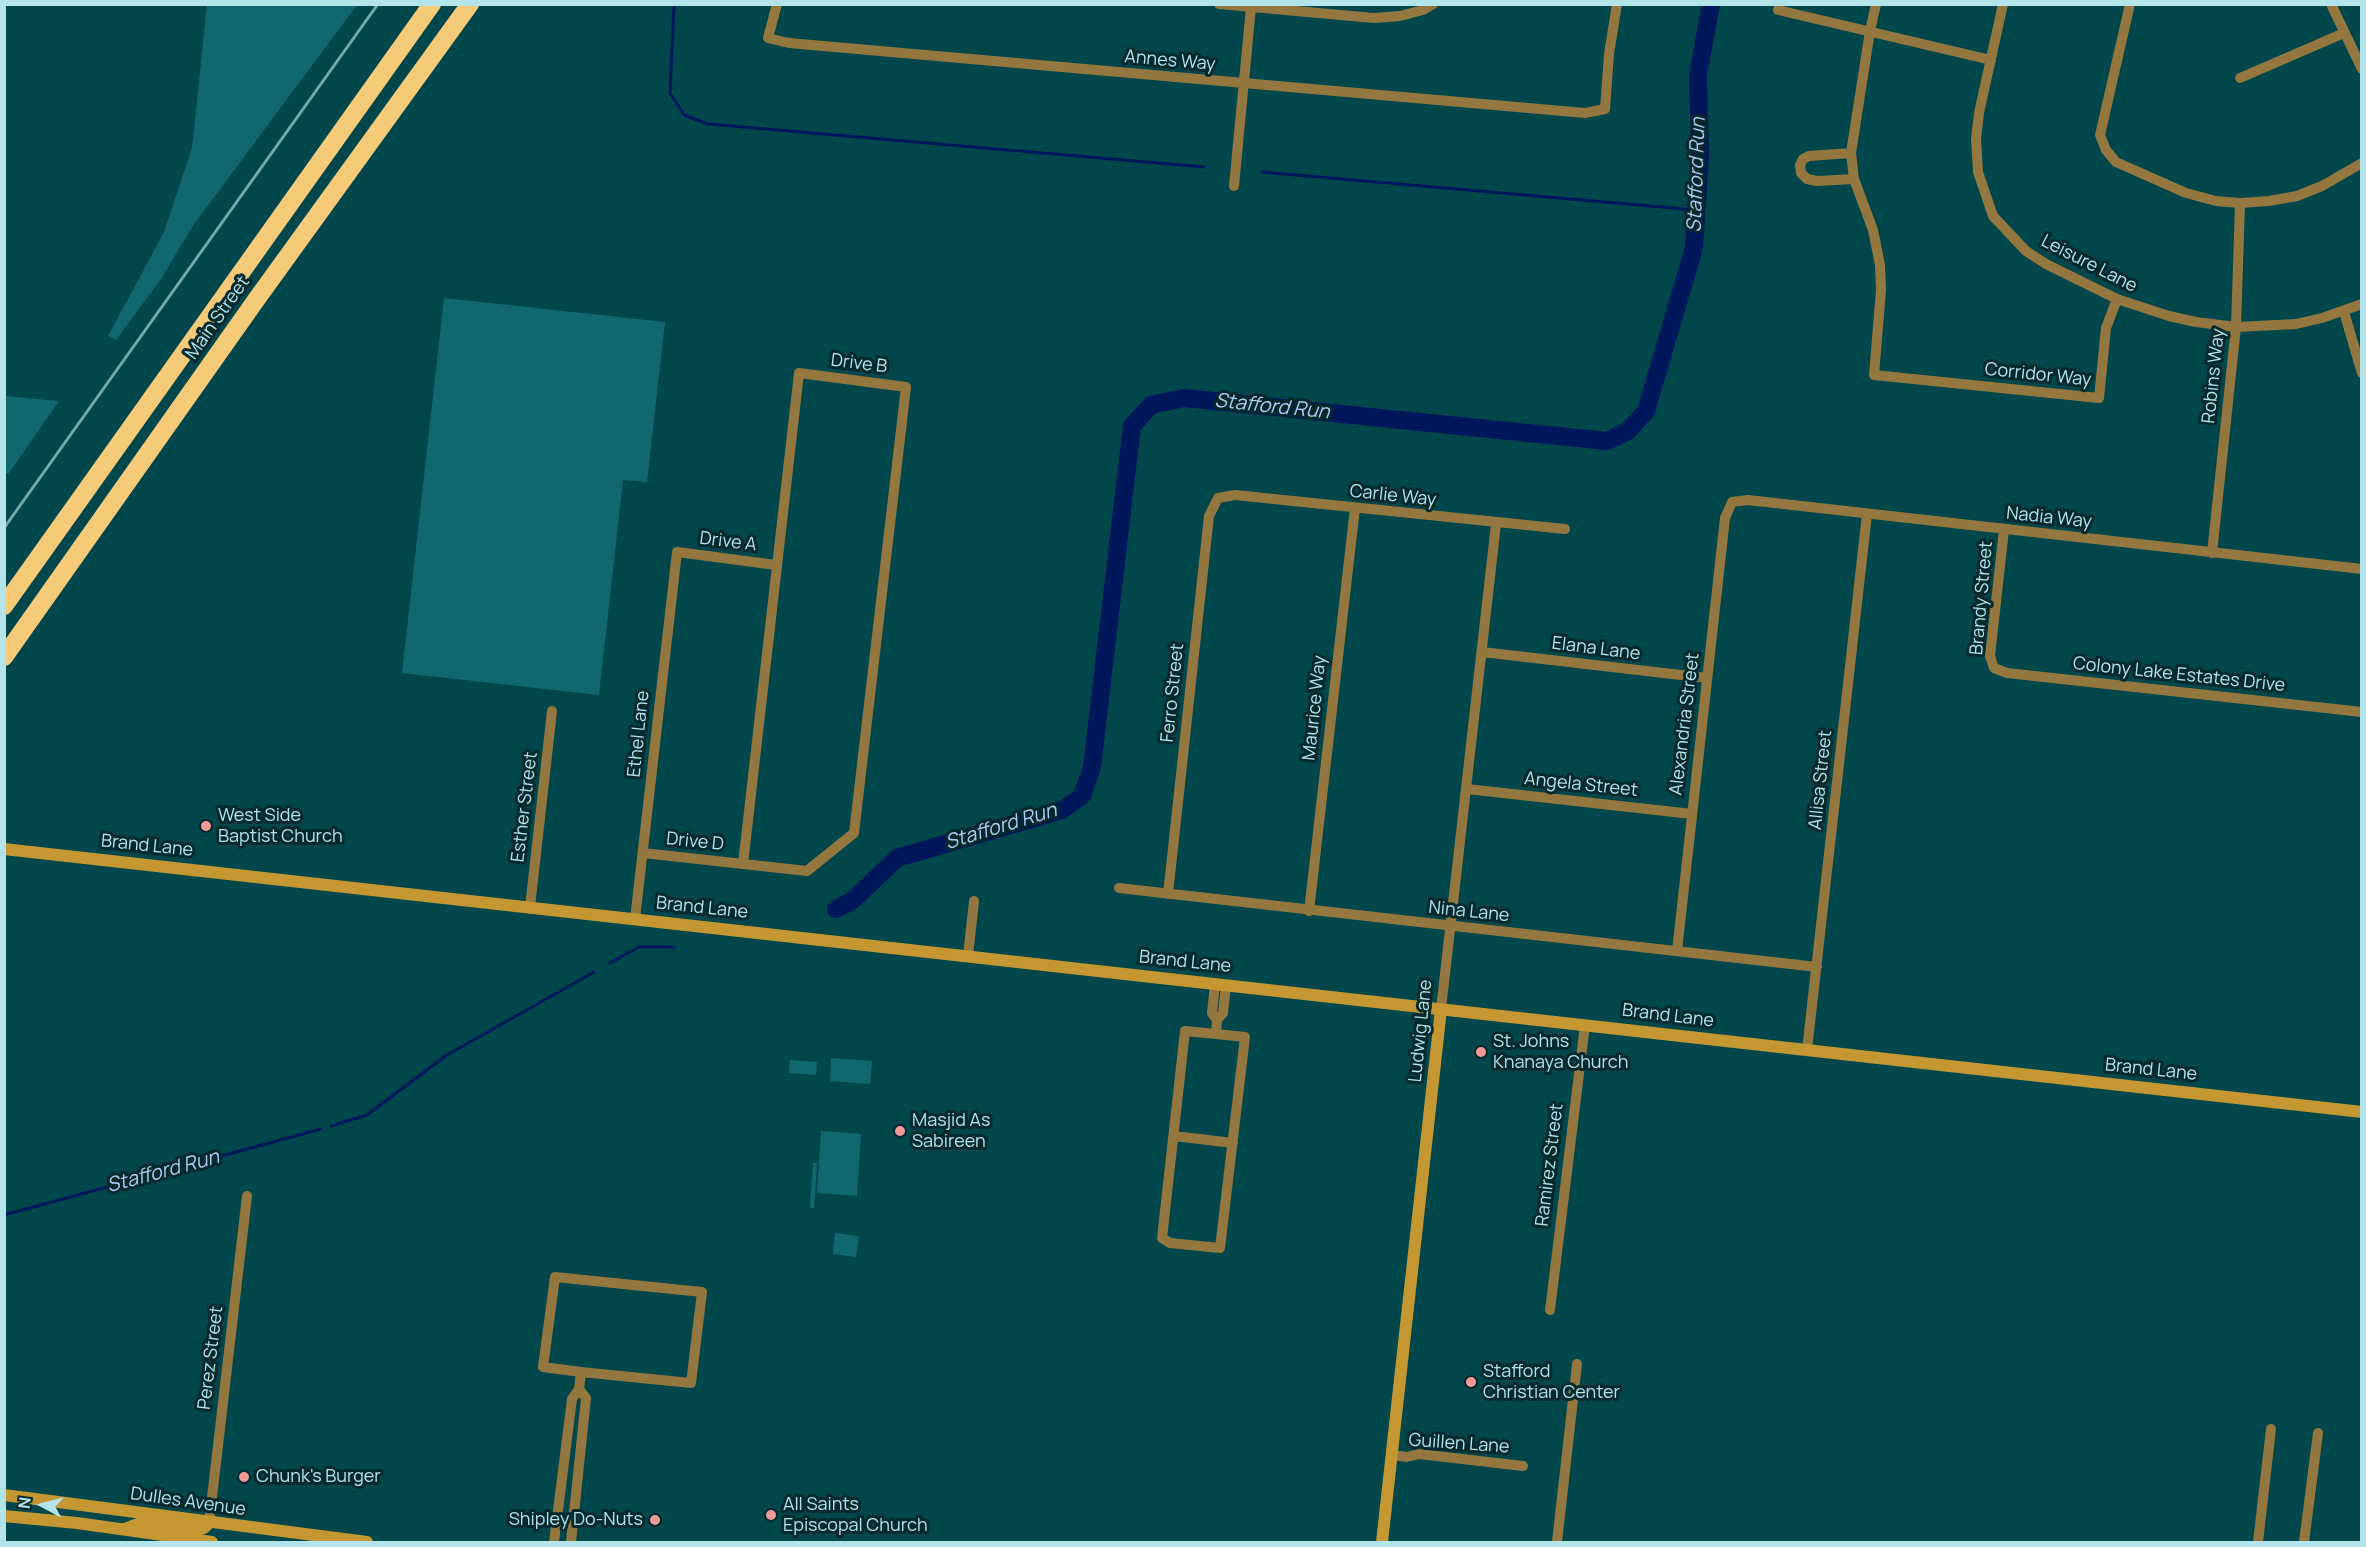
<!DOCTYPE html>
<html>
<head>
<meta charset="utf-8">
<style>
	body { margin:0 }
	#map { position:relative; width:2366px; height:1547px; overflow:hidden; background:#00464b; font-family:Manrope,sans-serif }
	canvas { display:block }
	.frame { position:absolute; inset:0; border:6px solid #b3e4e9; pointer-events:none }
	.north { position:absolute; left:12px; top:1475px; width:60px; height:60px; -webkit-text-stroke:4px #04292d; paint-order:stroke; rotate:277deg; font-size:16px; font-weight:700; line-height:24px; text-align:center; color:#b3e4e9 }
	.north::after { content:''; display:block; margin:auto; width:21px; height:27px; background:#b3e4e9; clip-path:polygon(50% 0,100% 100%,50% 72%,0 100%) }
</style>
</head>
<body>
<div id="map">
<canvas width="2366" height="1547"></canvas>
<div class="frame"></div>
<div class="north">N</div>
</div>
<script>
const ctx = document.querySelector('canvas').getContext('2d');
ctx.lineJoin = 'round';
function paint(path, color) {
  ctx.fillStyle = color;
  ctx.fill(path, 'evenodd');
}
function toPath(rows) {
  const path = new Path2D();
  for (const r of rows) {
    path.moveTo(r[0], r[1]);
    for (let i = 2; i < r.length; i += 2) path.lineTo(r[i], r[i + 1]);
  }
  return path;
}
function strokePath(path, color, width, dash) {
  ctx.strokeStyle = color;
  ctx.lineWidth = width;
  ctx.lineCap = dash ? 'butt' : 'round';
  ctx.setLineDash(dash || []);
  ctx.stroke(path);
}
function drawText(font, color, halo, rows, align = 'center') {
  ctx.font = font + ' Manrope,sans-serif';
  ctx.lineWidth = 6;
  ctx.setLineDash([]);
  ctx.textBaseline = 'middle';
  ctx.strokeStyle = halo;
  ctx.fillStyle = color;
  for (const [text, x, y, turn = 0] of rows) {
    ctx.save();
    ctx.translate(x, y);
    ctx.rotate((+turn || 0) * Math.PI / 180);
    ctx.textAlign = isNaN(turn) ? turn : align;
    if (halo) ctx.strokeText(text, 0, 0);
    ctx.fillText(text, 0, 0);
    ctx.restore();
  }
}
const green = toPath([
	[207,5,357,5,192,227,161,279,116,340,108,336,164,232,192,148],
	[444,298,665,322,647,482,623,480,599,695,402,673],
	[5,396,59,401,9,473,5,473],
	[831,1058,872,1061,870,1084,830,1081],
	[790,1060,817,1062,816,1075,789,1073],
	[821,1131,861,1134,857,1196,817,1193],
	[813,1163,817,1163,814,1208,810,1208],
	[835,1233,859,1236,856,1257,833,1254]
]);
const stream = toPath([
	[674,4,670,93,684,115,708,124,1204,167],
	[1262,172,1696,210],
	[610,963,639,947,674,947],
	[331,1126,367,1115,447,1055,594,972],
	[4,1215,321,1129]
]);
const river = toPath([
	[836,909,852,901,897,858,1062,810,1082,796,1092,767,1132,426,1151,405,1184,398,1607,441,1628,431,1646,411,1694,248,1700,155,1698,75,1711,4]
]);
const street = toPath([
	[777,4,768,38,789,43,1585,113,1605,109,1609,54,1617,4],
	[1219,4,1374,18,1400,16,1423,10,1433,4],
	[1876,4,1870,31,1851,153,1854,179,1873,230,1880,265,1881,290,1874,375,2099,398,2106,328,2117,299],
	[2003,4,1979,113,1976,139,1978,172,1993,216,2026,251,2046,264,2117,299,2169,316,2196,322,2236,327,2296,324,2322,318,2362,304],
	[2130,4,2100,135,2106,150,2116,162,2186,193,2216,201,2240,203,2269,201,2297,196,2322,186,2362,163],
	[2331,4,2362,69],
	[1778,10,1991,60],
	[2240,78,2344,33],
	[1851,153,1809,156,1803,159,1800,165,1801,173,1807,179,1817,181,1854,179],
	[1234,186,1251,7],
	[2344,312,2362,373],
	[2004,530,1990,656,1994,668,2007,673,2362,712],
	[2212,553,2236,327,2240,203],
	[1482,652,1707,678],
	[1467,789,1692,814],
	[643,853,807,871,854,833,906,387,799,373,743,864],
	[1119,888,1817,967],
	[1168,894,1209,516,1218,498,1235,495,1565,529],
	[530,907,552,711],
	[1309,911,1355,508],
	[635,919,677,552,776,565],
	[1677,951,1725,518,1732,502,1748,500,2362,569],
	[968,956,974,901],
	[1215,984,1212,1013,1217,1020,1223,1013,1226,985],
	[1441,1009,1496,524],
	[1216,1034,1245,1037,1220,1248,1170,1243,1162,1238,1185,1031,1216,1034,1217,1020],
	[1807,1050,1867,514],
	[1174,1136,1233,1143],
	[1550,1310,1585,1025],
	[579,1389,581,1372,543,1367,555,1277,702,1292,691,1383,581,1372],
	[1392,1455,1407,1457,1419,1454,1523,1466],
	[209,1523,247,1196],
	[554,1542,572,1399,579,1389,586,1398,571,1542],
	[1557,1542,1577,1364],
	[2258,1542,2271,1429],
	[2304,1542,2318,1433]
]);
const secondary = toPath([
	[4,849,2362,1112],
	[4,1495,367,1542],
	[4,1516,77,1523,212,1542],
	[124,1529,140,1523,192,1530,204,1528,209,1523],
	[1382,1542,1441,1009]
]);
const highway = toPath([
	[4,606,432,4],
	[4,657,256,300,470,4]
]);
const rail = toPath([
	[4,528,378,4]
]);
const markers = [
	[206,826,6,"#f59b97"],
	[1481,1052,6,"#f59b97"],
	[900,1131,6,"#f59b97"],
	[1471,1382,6,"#f59b97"],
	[244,1477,6,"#f59b97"],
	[771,1515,6,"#f59b97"],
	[655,1520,6,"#f59b97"]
];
const streetNames = [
	["Annes Way",1170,61,5],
	["Leisure Lane",2089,264,27],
	["Main Street",218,318,-55],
	["Drive B",859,364,7],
	["Corridor Way",2038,375,6],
	["Robins Way",2214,376,-84],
	["Carlie Way",1393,496,6],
	["Nadia Way",2049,518,6],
	["Drive A",728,542,7],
	["Brandy Street",1982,598,-85],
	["Elana Lane",1596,649,7],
	["Colony Lake Estates Drive",2179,675,6],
	["Ferro Street",1173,693,-84],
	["Maurice Way",1315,708,-84],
	["Alexandria Street",1685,724,-83],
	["Ethel Lane",639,734,-84],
	["Allisa Street",1821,780,-84],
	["Angela Street",1581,785,6],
	["Esther Street",525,807,-83],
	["Drive D",695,842,6],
	["Brand Lane",147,846,6],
	["Brand Lane",702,908,6],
	["Nina Lane",1469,912,6],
	["Brand Lane",1185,962,6],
	["Brand Lane",1668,1016,7],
	["Ludwig Lane",1421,1031,-84],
	["Brand Lane",2151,1070,6],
	["Ramirez Street",1550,1165,-83],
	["Perez Street",211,1358,-83],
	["Guillen Lane",1459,1444,4],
	["Dulles Avenue",188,1502,8]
];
const poiNames = [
	["West Side",218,816],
	["Baptist Church",218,837],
	["St. Johns",1493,1042],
	["Knanaya Church",1493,1063],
	["Masjid As",912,1121],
	["Sabireen",912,1142],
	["Stafford",1483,1372],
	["Christian Center",1483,1393],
	["Chunk's Burger",256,1477],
	["All Saints",783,1505],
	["Episcopal Church",783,1526],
	["Shipley Do-Nuts",643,1520,"right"]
];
const waterNames = [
	["Stafford Run",1697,175,-88],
	["Stafford Run",1272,407,6],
	["Stafford Run",1001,827,-17],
	["Stafford Run",163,1172,-15]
];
paint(green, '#10676e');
strokePath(stream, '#00165b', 3);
strokePath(river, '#00165b', 18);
strokePath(street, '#94773e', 10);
strokePath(secondary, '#c59732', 12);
strokePath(highway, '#f5cb79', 18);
strokePath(rail, '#71aaaf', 3);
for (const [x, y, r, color] of markers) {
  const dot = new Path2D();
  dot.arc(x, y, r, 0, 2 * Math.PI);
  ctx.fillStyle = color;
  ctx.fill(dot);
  strokePath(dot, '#04292d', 2);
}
drawText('18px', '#b3e4e9', '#04292d', streetNames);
drawText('18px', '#b3e4e9', '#04292d', poiNames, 'left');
drawText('italic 20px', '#b3c9f2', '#04292d', waterNames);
</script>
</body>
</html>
